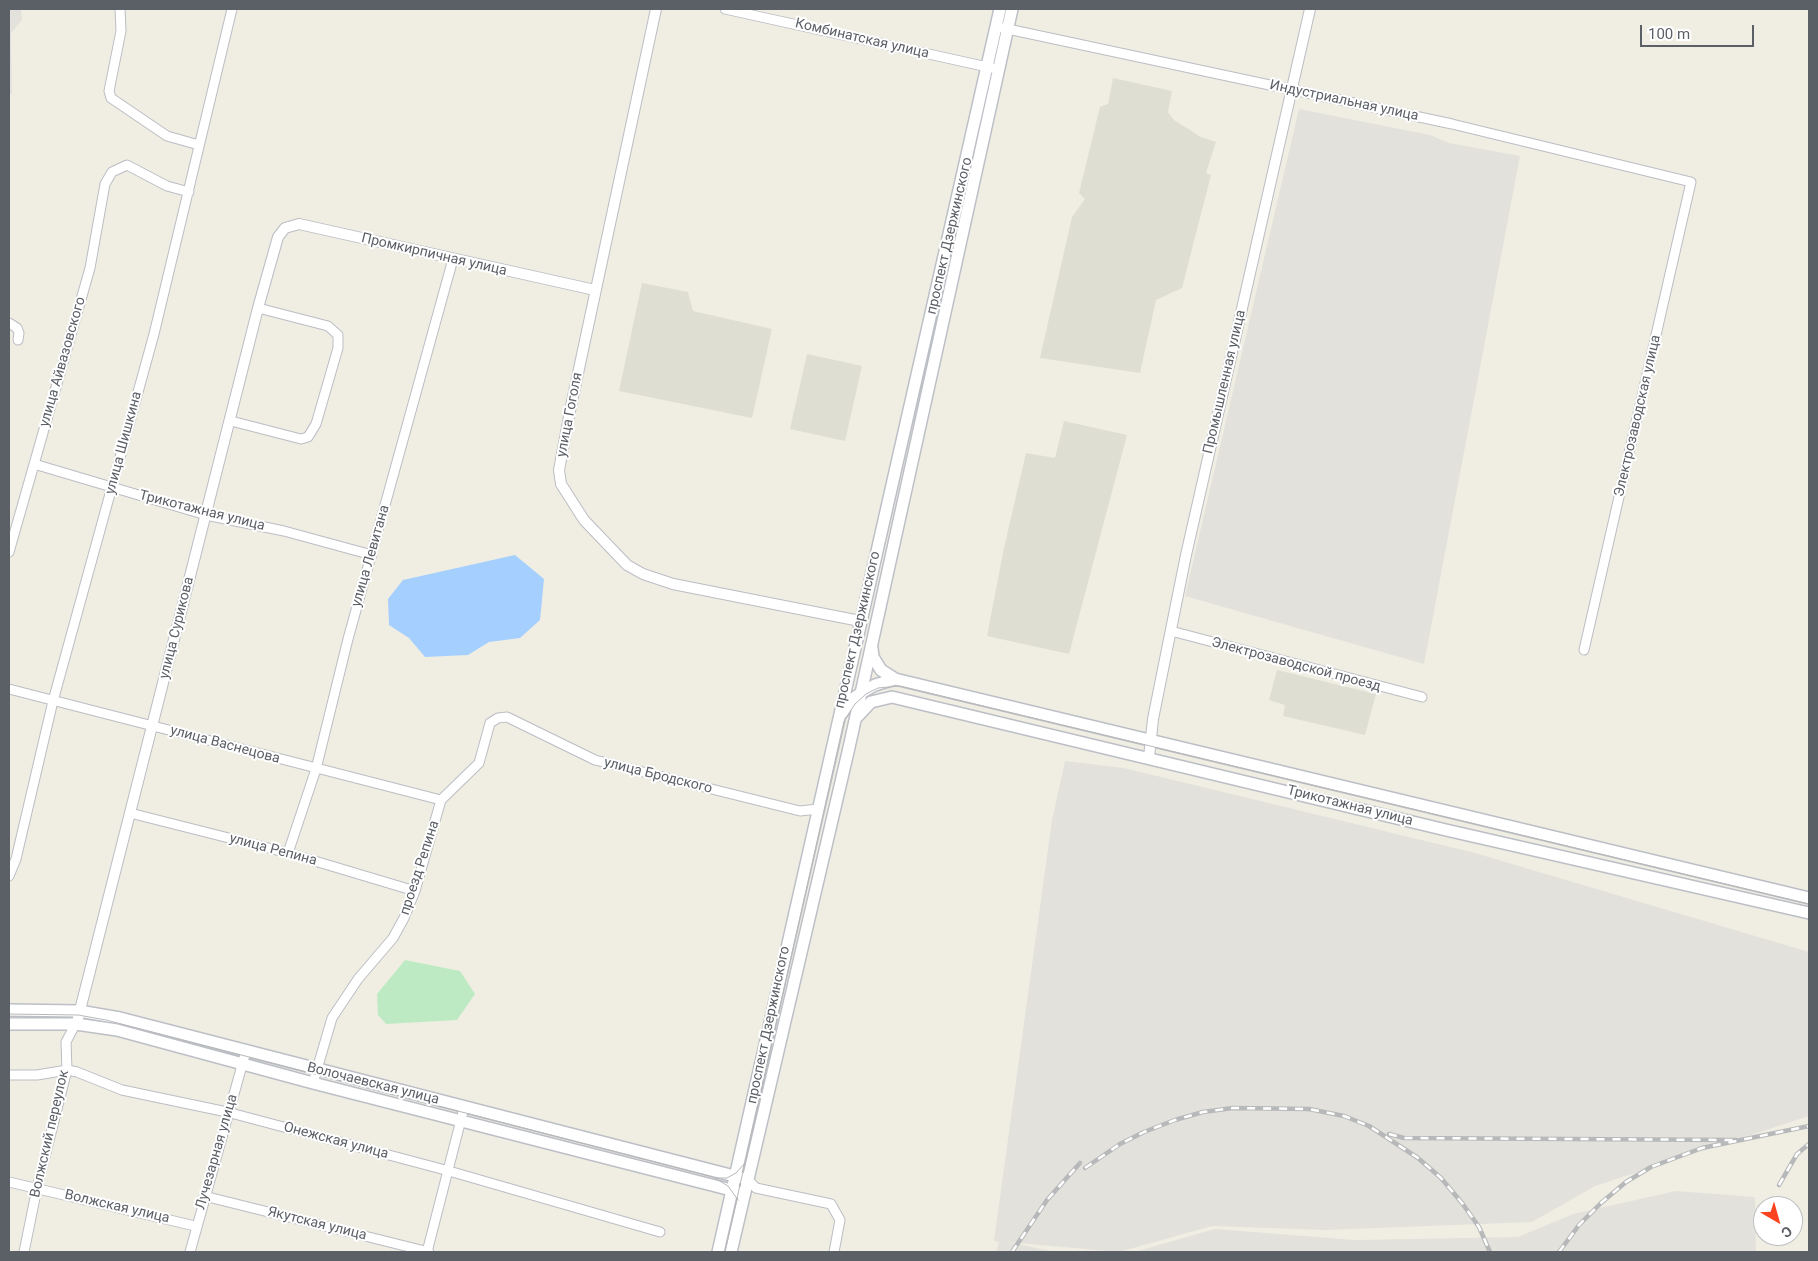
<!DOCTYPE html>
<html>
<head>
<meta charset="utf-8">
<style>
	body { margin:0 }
	#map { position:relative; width:1818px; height:1261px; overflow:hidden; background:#f0eee3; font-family:Roboto,sans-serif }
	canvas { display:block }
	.frame { position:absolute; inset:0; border:10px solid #5b5f66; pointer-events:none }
	.north { position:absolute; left:1753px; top:1196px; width:50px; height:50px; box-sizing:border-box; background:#fff; border:1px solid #bdbfc2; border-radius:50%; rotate:142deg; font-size:14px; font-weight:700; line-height:20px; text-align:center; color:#5b5f66 }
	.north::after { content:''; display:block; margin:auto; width:18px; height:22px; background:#fb441f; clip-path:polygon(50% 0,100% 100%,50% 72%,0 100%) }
	.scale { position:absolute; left:1640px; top:25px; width:114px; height:22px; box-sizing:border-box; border:2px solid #5b5f66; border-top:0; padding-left:6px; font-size:15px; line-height:18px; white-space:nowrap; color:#5b5f66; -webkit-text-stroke:4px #fff; paint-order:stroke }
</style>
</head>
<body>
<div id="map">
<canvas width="1818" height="1261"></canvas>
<div class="frame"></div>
<div class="north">С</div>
<div class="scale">100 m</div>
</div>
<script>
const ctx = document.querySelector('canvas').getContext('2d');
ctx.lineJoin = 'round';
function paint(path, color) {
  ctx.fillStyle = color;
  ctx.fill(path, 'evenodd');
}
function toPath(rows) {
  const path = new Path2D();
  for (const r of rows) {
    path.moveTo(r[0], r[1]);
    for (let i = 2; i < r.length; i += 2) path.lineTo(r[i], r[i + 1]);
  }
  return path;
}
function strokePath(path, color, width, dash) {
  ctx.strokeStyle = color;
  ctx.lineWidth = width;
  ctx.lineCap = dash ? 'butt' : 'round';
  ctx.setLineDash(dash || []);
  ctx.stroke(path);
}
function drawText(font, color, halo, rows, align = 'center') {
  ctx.font = font + ' Roboto,sans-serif';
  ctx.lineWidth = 4;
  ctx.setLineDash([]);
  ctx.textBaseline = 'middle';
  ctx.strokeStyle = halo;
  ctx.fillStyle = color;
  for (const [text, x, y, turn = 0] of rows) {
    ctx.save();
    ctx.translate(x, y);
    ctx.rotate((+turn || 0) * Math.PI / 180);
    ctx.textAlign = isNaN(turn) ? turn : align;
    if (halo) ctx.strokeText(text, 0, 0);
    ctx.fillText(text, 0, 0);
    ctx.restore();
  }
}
const industrial = toPath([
	[9,9,21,9,22,20,11,33,12,94,9,94],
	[1299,109,1430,135,1449,143,1520,156,1424,664,1185,596],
	[1065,761,1124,768,1475,853,1809,952,1809,1116,1595,1186,1532,1222,1326,1230,1212,1226,1119,1252,1007,1242,1056,1252,996,1252,999,1242,994,1241,1052,820],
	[1676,1191,1755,1197,1756,1252,1134,1252,1215,1229,1355,1240,1518,1237,1573,1214]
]);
const education = toPath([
	[1113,78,1172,91,1168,112,1174,120,1201,137,1216,142,1206,173,1211,175,1182,288,1156,300,1140,373,1040,358,1072,217,1085,199,1079,193,1100,107,1108,104],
	[642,283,688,292,693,311,772,329,752,418,619,391],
	[807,354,862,366,845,441,790,429],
	[1064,421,1127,435,1069,654,987,636,1004,548,1026,453,1055,458],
	[1277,670,1376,694,1365,735,1283,716,1285,705,1269,700]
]);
const green = toPath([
	[405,960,460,971,475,994,457,1020,386,1024,378,1015,377,994]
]);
const water = toPath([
	[515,555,544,579,540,620,520,638,489,642,468,655,425,657,409,638,389,625,388,599,403,580]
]);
const minor = toPath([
	[120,9,121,31,109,91,111,98,167,136,199,145],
	[725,9,992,68],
	[1003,28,1452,124,1691,182,1584,650],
	[9,323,17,328,19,333,18,340],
	[231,421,301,439,308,437,316,424,338,348,338,335,328,326,258,308],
	[34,464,206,515,284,531,372,555],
	[9,552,90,268,105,184,112,172,127,165,167,186,189,192],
	[1171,631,1422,697],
	[9,689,441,800],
	[130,813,288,853,415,891],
	[288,853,316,769,348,639,453,259],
	[9,876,16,859,53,701,154,334,232,9],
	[9,1075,37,1075,67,1070,77,1072,122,1090,227,1112,449,1171,660,1232],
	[313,1083,332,1018,358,979,393,938,404,918,415,891,441,800,479,763,490,723,498,718,507,717,595,760,800,811,818,809],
	[748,1180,756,1188,831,1204,840,1220,834,1252],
	[9,1182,195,1226],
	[204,1196,429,1252],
	[24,1252,37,1188,67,1070,66,1042,77,1021],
	[190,1252,246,1051],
	[427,1252,464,1108]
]);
const tertiary = toPath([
	[656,9,571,406,559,470,561,484,584,520,627,565,643,574,673,584,860,621],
	[1149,757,1153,719,1186,555,1310,9],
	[78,1018,258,308,278,237,285,228,299,224,595,290]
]);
const secondary = toPath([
	[872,648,873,657,881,670,895,679,1809,898],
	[842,713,851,700,861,693,875,685,895,679],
	[856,718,871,702,892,697,1446,830,1809,913],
	[9,1010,79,1011,120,1018,742,1178],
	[9,1024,76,1024,117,1030,313,1083,739,1192],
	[718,1252,1000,9],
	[731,1252,848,752,1012,9]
]);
const tram = toPath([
	[9,1014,78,1015,106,1020,713,1177,728,1186,738,1200],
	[715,1178,727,1178,736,1173,744,1164],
	[725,1252,844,721,855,704,866,694,878,688,900,686,1809,904]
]);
const rail = toPath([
	[1389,1134,1404,1138,1736,1140],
	[1085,1168,1120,1144,1144,1132,1175,1120,1203,1112,1233,1108,1309,1109,1344,1116,1369,1126,1418,1158,1441,1178,1462,1203,1479,1227,1490,1252],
	[1779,1185,1797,1154,1809,1144],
	[1012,1252,1047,1200,1080,1163],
	[1559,1252,1579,1225,1601,1203,1626,1182,1651,1167,1702,1148,1809,1126]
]);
const streetNames = [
	["Комбинатская улица",862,39,13],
	["Индустриальная улица",1344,101,12],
	["проспект Дзержинского",950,236,-77],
	["Промкирпичная улица",434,255,13],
	["улица Айвазовского",63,362,-74],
	["Промышленная улица",1225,382,-77],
	["улица Гоголя",570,415,-79],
	["Электрозаводская улица",1638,416,-77],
	["улица Шишкина",124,443,-75],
	["Трикотажная улица",202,511,14],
	["улица Левитана",371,556,-74],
	["улица Сурикова",177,628,-76],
	["проспект Дзержинского",858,630,-77],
	["Электрозаводской проезд",1296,665,15],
	["улица Васнецова",225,745,15],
	["улица Бродского",658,776,14],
	["Трикотажная улица",1350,806,14],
	["улица Репина",273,850,15],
	["проезд Репина",420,868,-72],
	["проспект Дзержинского",769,1025,-78],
	["Волочаевская улица",373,1084,14],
	["Волжский переулок",50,1134,-77],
	["Онежская улица",336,1141,15],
	["Лучезарная улица",217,1152,-74],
	["Волжская улица",117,1207,13],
	["Якутская улица",317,1224,14]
];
paint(industrial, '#e3e1db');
paint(education, '#dfded2');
paint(green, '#bdeac2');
paint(water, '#a4cfff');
strokePath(minor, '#bbbdc4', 11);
strokePath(tertiary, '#bbbdc4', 12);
strokePath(secondary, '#bcbfc6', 14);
strokePath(minor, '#fff', 9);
strokePath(tertiary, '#fff', 10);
strokePath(secondary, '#fff', 11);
strokePath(tram, '#b7b8b9', 1);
strokePath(rail, '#b7b8b9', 4.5);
strokePath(rail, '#fff', 2.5, [8]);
drawText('14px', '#5b5f66', '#fff', streetNames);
</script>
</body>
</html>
